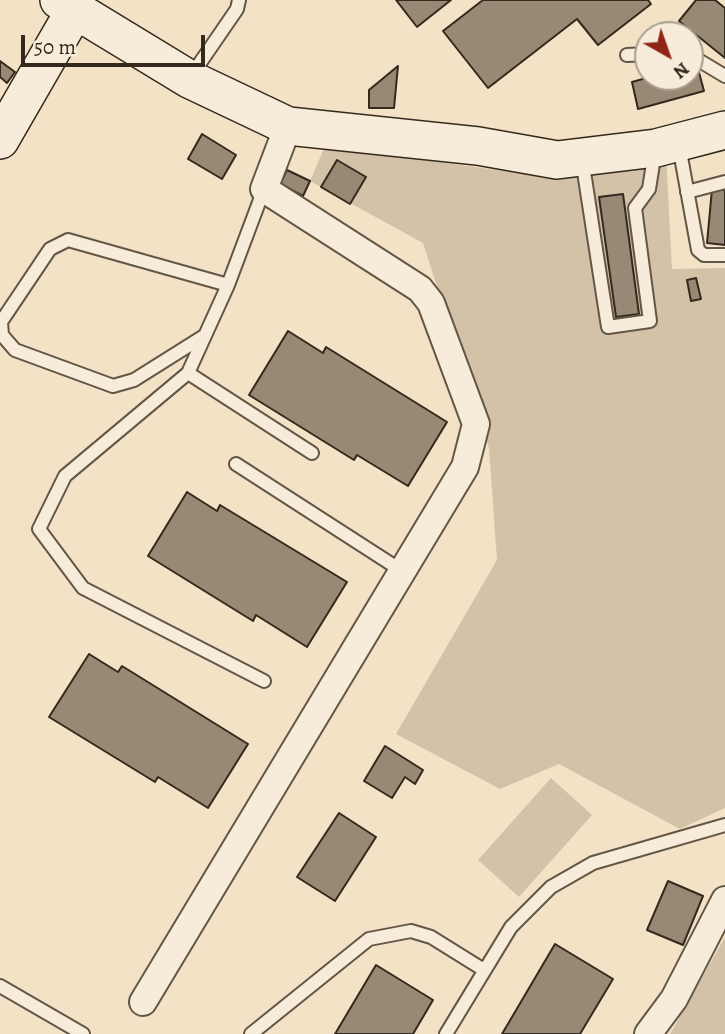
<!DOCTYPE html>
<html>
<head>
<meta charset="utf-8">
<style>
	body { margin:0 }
	#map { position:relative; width:725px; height:1034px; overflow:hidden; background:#f3e2c5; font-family:Alegreya,serif }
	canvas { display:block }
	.north { position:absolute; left:634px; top:21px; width:70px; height:70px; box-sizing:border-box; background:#f7ecd9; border:2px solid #a99e8e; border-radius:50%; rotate:140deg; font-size:19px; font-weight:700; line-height:28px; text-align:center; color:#35281d }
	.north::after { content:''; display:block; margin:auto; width:24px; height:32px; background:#8f2418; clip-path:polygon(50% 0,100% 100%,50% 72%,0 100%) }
	.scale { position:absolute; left:21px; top:35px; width:184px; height:32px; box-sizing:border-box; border:4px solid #35281d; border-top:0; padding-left:9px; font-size:21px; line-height:24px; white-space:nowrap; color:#35281d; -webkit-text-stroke:5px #f7ecd9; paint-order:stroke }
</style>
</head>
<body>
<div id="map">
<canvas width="725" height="1034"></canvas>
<div class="north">N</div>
<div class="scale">50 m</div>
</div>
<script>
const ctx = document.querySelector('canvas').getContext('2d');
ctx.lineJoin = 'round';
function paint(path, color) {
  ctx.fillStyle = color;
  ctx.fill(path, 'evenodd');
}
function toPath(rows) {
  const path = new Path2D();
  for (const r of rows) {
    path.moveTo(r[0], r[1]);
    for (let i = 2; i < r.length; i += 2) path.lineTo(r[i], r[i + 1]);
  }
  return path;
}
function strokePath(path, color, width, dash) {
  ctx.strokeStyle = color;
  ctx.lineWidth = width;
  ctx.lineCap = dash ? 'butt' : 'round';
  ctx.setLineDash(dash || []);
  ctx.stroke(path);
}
const green = toPath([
	[325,146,540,176,634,167,666,154,672,269,725,268,725,808,680,829,559,764,500,789,396,734,497,560,489,448,423,243,310,181],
	[551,778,592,815,519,897,478,860],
	[725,937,725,1034,670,1034]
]);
const building = toPath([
	[396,0,451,0,417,27,396,0],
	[483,0,648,0,651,4,598,45,577,19,488,88,443,31,483,0],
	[696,0,715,0,725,8,725,58,679,21,696,0],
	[0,61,15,72,7,83,0,77,0,61],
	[697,65,704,91,638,109,632,82,650,77,690,77,690,67,697,65],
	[398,66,394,108,369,108,369,90,398,66],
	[202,134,236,155,222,179,188,159,202,134],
	[337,160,366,177,350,204,321,187,337,160],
	[287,170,310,181,303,196,280,184,287,170],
	[712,189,725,190,725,245,707,243,712,189],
	[623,194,639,314,616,317,599,197,623,194],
	[696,278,701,299,691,301,687,280,696,278],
	[288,331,323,353,326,347,447,422,408,486,357,455,354,460,249,395,288,331],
	[187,492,217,511,220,505,347,582,307,647,256,615,253,621,148,556,187,492],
	[89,654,118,672,122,666,248,744,208,808,158,777,155,782,49,717,89,654],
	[385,746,423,770,415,784,405,777,392,798,364,781,385,746],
	[339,813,376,837,335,901,297,877,339,813],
	[668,881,703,896,683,945,647,930,668,881],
	[555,944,613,979,580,1034,502,1034,555,944],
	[376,965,433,1000,413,1034,335,1034,376,965]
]);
const lane = toPath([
	[627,55,648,54],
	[690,55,725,76],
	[191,76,237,9,239,0],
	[679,146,698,250,704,255,725,255],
	[582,159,608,327,650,321,635,208,649,189,655,151],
	[687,192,725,182],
	[204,336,134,380,113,386,15,350,2,335,1,322,50,249,68,240,228,285],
	[188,373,312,453],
	[236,464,402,571],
	[264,681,83,588,39,529,65,476,188,373,228,285,264,189],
	[0,986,83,1034],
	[251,1034,369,939,411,931,431,937,484,970],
	[446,1034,511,927,551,887,593,863,725,825]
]);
const street = toPath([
	[143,1002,465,467,476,424,431,303,420,289,264,189,288,126],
	[648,1034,674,999,725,900]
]);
const secondary = toPath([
	[59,0,189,79,288,126,478,146,557,160,656,148,725,130],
	[0,140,75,10]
]);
paint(green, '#d3c2a8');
paint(building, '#988974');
strokePath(building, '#35281d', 2);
strokePath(lane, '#645647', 16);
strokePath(street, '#645647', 30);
strokePath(secondary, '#35281d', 40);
strokePath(lane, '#f7ecd9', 12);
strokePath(street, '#f7ecd9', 26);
strokePath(secondary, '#f7ecd9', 37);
</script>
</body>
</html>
